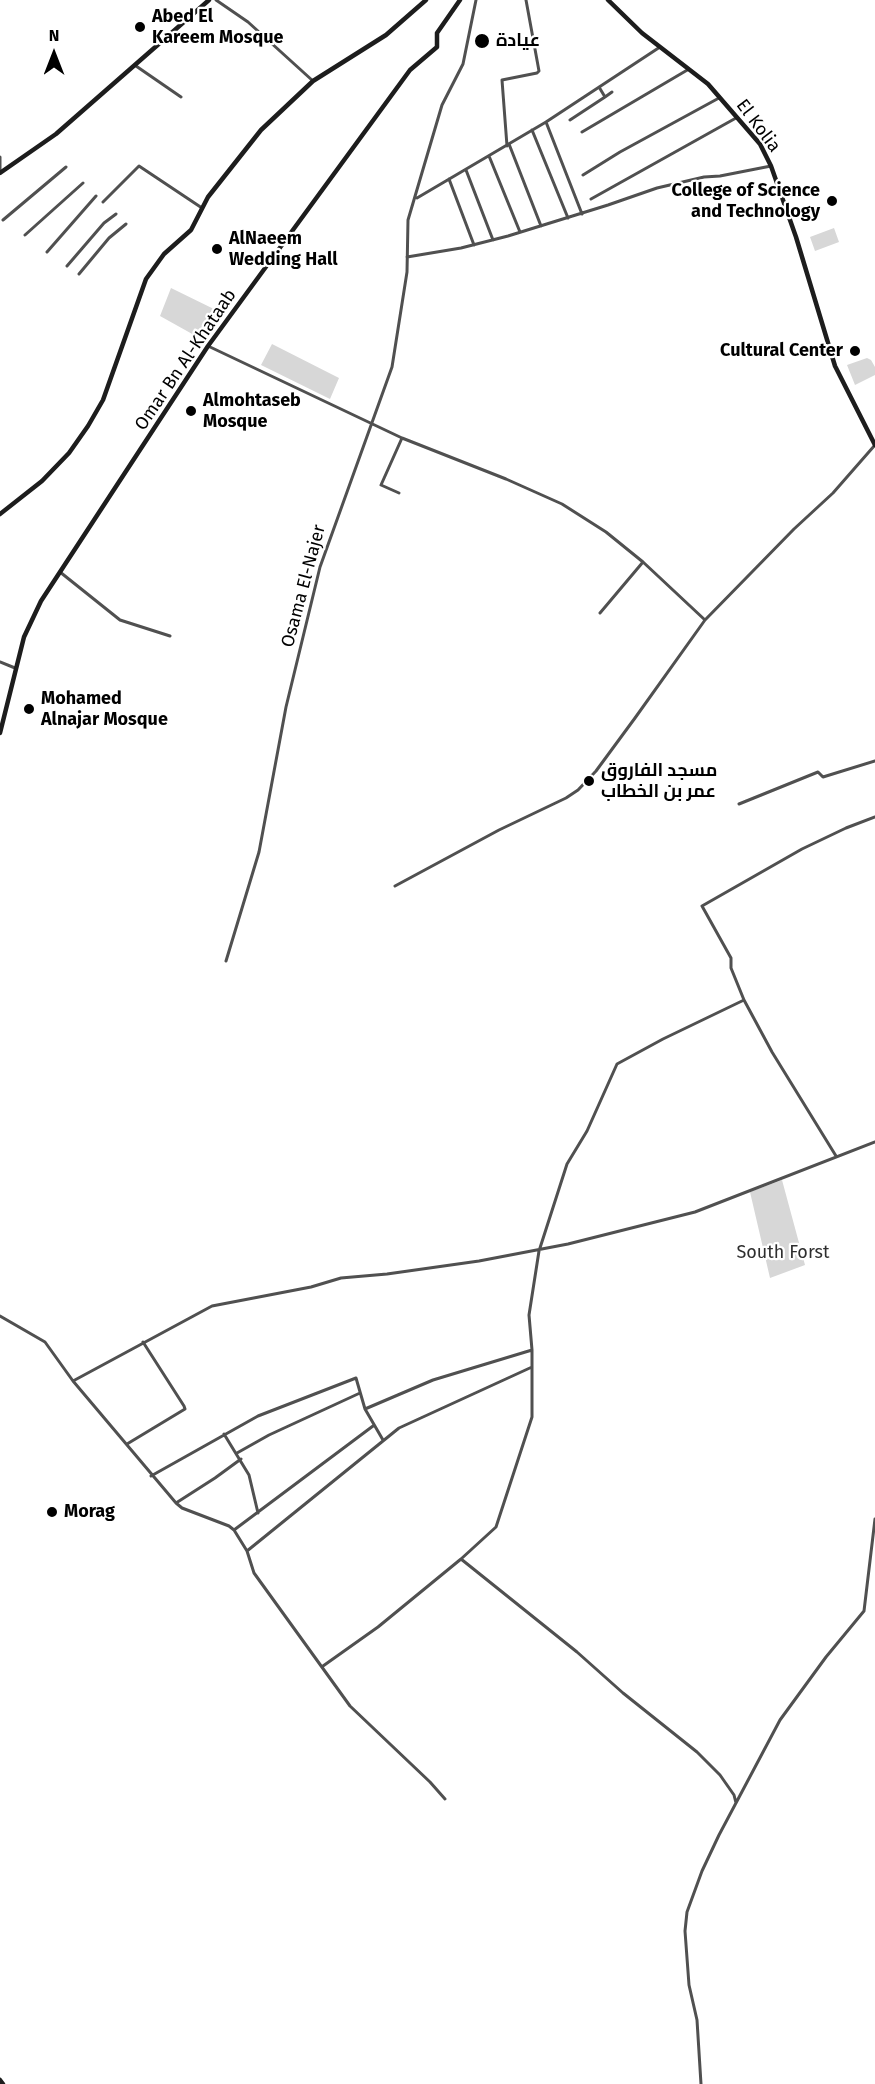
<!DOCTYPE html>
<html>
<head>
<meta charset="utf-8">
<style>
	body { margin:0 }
	#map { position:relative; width:875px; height:2084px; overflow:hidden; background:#fff; font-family:"Fira Sans",sans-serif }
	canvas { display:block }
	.north { position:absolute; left:24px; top:24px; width:60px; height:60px; -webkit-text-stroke:4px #fff; paint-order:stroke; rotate:0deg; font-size:16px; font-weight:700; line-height:24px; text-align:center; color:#000 }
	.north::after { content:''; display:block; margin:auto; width:21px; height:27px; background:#000; clip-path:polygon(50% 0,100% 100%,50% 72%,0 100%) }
</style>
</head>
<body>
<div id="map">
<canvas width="875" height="2084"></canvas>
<div class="north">N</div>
</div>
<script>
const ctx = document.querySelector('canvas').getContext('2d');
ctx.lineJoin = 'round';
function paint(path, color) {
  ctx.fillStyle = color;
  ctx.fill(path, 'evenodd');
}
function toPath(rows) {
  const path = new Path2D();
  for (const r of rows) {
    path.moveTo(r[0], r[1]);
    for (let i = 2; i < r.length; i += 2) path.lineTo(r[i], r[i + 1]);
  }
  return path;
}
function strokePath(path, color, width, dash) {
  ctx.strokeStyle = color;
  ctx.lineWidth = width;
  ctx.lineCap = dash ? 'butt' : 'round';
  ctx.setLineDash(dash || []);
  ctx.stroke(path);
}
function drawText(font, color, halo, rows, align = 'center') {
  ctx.font = font + ' "Fira Sans",Cairo,sans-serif';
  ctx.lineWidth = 4.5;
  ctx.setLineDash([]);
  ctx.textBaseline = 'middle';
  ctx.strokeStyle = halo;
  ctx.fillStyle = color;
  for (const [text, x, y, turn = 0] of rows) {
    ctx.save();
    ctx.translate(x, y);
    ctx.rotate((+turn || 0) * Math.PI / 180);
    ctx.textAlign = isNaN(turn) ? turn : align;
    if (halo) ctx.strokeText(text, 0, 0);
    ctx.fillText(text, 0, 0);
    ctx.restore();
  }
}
const green = toPath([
	[834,228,839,242,815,251,810,237],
	[171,288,220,312,203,340,160,316],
	[272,344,339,378,330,399,261,365],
	[867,358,871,360,875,367,875,375,855,385,847,365],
	[782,1180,805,1265,770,1278,750,1192]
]);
const street = toPath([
	[216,0,248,22,313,81],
	[136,66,181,97],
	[599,87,605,97,612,92],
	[570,120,605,97],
	[546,122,660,47],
	[532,130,568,218],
	[582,132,689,69],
	[509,144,541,226],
	[507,146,502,80,537,73,539,71,526,0],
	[489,156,520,232],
	[0,157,0,173],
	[466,170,493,240],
	[583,175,620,152,719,98],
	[449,179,474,245],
	[417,198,546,122,582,214],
	[591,199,736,118],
	[103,202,139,166,202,208],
	[3,220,66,167],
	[25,235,83,183],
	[47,252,96,196],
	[407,257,461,248,508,236,608,205,657,188,704,177,720,176,771,166],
	[67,266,104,223,116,214],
	[79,274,109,238,126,224],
	[208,346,402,438,506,479,562,504,606,532,643,562,705,620],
	[399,493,381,485,402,438],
	[60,572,120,620,170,636],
	[600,613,643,562],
	[0,662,15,668],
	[739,804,818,772,823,777,875,761],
	[395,886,499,830,566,798,578,790,596,771,635,718,705,620,794,529,833,493,875,445],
	[226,961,259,852,286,707,320,567,392,367,407,272,408,220,442,105,463,64,476,0],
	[836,1156,772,1052,744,1000,731,968,731,958,702,906,802,849,846,828,875,817],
	[0,1316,45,1342,73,1381,176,1503,182,1508,229,1526,234,1530,247,1551,254,1573,350,1706,430,1782,445,1799],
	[73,1381,212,1306,311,1287,341,1278,387,1274,479,1261,568,1244,695,1212,875,1142],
	[365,1409,433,1380,532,1350],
	[224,1434,249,1475,258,1513],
	[127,1444,185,1409,184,1406,143,1342],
	[237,1453,269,1435,360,1393],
	[151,1476,258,1416,356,1378,365,1409,383,1440],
	[176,1503,215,1478,241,1459],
	[234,1530,373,1426],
	[247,1551,399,1428,532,1367],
	[461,1559,577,1652,623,1693,697,1752,720,1775,734,1795,736,1803],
	[323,1666,378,1627,461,1559,496,1527,532,1417,532,1350,529,1315,539,1251,567,1164,587,1131,617,1064,663,1039,744,1000],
	[701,2084,697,2020,689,1985,685,1931,687,1912,702,1871,719,1835,780,1720,826,1657,864,1611,875,1519]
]);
const secondary = toPath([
	[608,0,642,33,708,84,760,144,771,166,796,237,835,366,875,445],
	[0,173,56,134,209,0],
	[0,514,42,481,69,453,88,426,103,400,146,279,164,254,191,230,208,197,261,130,313,81,386,35,426,0],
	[0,733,24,637,41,601,208,346,410,70,437,47,437,33,460,0],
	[0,2080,3,2084]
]);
const markers = [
	[140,27,6,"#000"],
	[482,41,8,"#000"],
	[832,201,6,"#000"],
	[217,249,6,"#000"],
	[855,351,6,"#000"],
	[191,411,6,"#000"],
	[29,709,6,"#000"],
	[589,781,6,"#000"],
	[52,1512,6,"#000"]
];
const poiNames = [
	["Abed El",152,17],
	["Kareem Mosque",152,38],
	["عيادة",496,41],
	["College of Science",820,191,"right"],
	["and Technology",820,212,"right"],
	["AlNaeem",229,239],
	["Wedding Hall",229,260],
	["Cultural Center",843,351,"right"],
	["Almohtaseb",203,401],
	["Mosque",203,422],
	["Mohamed",41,699],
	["Alnajar Mosque",41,720],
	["مسجد الفاروق",601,771],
	["عمر بن الخطاب",601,792],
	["Morag",64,1512]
];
const streetNames = [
	["El Kolia",758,126,53],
	["Omar Bn Al-Khataab",186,360,-56],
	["Osama El-Najer",304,586,-75]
];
const parkNames = [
	["South Forst",783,1253]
];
paint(green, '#d7d7d7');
strokePath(street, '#505050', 3);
strokePath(secondary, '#1d1d1d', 4.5);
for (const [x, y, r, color] of markers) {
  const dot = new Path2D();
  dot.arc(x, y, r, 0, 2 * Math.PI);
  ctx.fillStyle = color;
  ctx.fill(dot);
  strokePath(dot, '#fff', 2);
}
drawText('bold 18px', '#000', '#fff', poiNames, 'left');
drawText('18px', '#000', '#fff', streetNames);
drawText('18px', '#2e2e2e', '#fff', parkNames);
</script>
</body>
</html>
